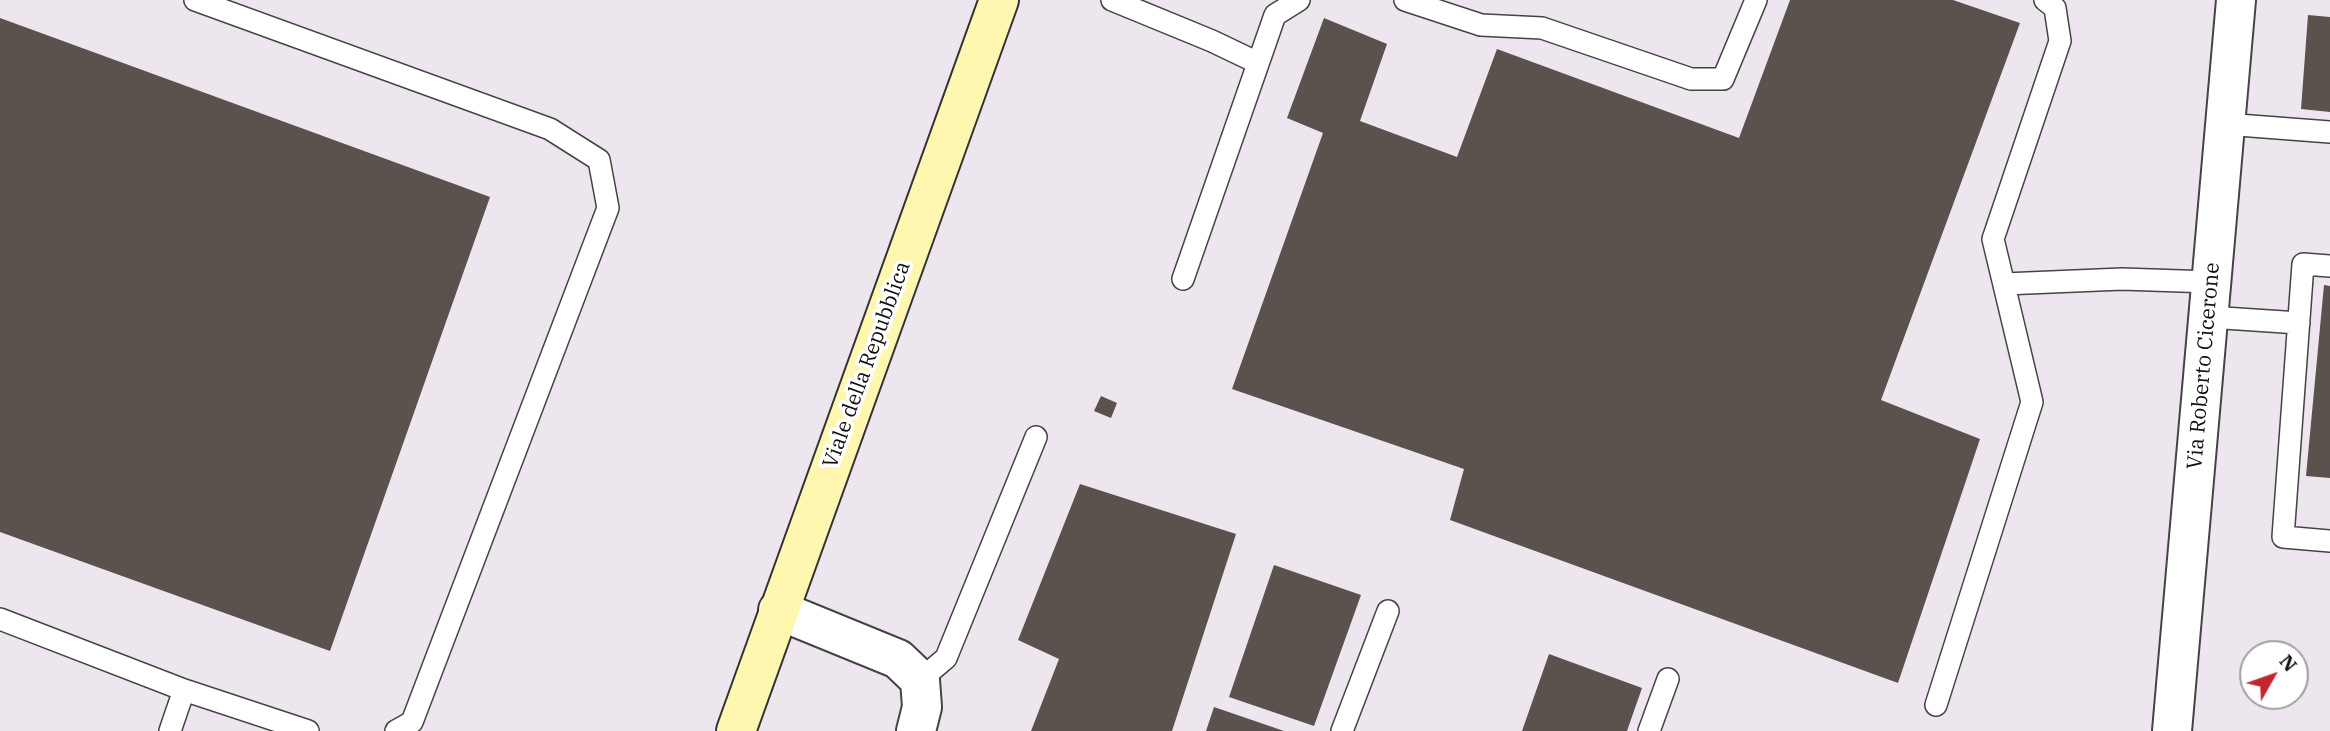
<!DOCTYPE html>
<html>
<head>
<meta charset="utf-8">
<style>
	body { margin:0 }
	#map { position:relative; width:2330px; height:731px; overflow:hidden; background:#fffdf5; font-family:"IBM Plex Serif",serif }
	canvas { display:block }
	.north { position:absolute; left:2239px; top:640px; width:70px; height:70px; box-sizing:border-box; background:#fff; border:2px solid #a0a0a0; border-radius:50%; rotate:50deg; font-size:19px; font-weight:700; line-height:28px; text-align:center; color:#111 }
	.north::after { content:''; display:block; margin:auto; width:24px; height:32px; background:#c4262e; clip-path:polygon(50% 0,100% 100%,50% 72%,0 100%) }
</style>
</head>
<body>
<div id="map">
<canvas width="2330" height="731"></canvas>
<div class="north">N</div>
</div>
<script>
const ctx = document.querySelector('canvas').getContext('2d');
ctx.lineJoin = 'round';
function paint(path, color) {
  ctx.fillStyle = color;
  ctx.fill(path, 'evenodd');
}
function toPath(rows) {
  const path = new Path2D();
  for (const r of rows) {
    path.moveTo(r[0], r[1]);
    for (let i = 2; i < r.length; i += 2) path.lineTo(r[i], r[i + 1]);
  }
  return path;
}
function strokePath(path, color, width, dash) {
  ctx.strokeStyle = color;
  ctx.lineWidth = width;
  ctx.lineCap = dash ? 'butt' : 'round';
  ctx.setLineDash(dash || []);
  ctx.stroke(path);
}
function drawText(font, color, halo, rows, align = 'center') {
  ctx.font = font + ' "IBM Plex Serif",serif';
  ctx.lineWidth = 7;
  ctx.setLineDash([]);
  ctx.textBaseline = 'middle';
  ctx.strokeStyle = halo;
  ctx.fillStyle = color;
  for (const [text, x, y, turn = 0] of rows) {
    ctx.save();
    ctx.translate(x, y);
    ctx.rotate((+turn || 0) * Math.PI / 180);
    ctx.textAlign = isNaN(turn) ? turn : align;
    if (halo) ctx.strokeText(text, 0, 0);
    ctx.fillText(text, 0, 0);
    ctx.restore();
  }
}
const industrial = toPath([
	[0,0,2330,0,2330,731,0,731],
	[2253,654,2295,654,2295,696,2253,696]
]);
const building = toPath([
	[1790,0,1953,0,2020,23,1881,400,1980,439,1898,683,1450,520,1464,469,1232,389,1323,133,1287,118,1324,18,1387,44,1360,121,1457,157,1497,49,1739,138],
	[2308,15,2330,17,2330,112,2301,109],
	[0,18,490,197,330,651,0,532],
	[2324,285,2330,286,2330,478,2306,476],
	[1101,396,1117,403,1111,418,1094,411],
	[1080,484,1236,534,1172,731,1031,731,1059,659,1018,640],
	[1274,565,1361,595,1314,726,1229,697],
	[1549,654,1642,688,1627,731,1522,731],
	[1214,707,1284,731,1206,731]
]);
const service = toPath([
	[195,0,550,129,599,160,608,208,412,722,396,731],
	[1112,0,1212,41,1258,63],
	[1405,0,1481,25,1542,28,1691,79,1723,79,1756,0],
	[2225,124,2330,132],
	[2330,266,2303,264,2283,537,2330,541],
	[1183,279,1275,15,1299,0],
	[2004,284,2122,279,2211,282],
	[2209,317,2299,323],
	[0,619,184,690,308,731],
	[920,680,946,658,1036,437],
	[1936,705,2032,402,1993,239,2060,41,2055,8,2045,0],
	[170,731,184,690],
	[1342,731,1388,611],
	[1649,731,1668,679]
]);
const minor = toPath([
	[778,610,898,659,920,680,922,707,916,731],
	[2172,731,2236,0]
]);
const secondary = toPath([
	[736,731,999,0]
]);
const streetNames = [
	["Viale della Repubblica",867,365,-70],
	["Via Roberto Cicerone",2204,366,-85]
];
paint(industrial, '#eee6ef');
paint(building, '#5a524d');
strokePath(service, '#444', 24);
strokePath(minor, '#444', 42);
strokePath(secondary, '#333', 42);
strokePath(service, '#fff', 21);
strokePath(minor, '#fff', 38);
strokePath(secondary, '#fff6b0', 38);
drawText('21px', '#111', '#fff', streetNames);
</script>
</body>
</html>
